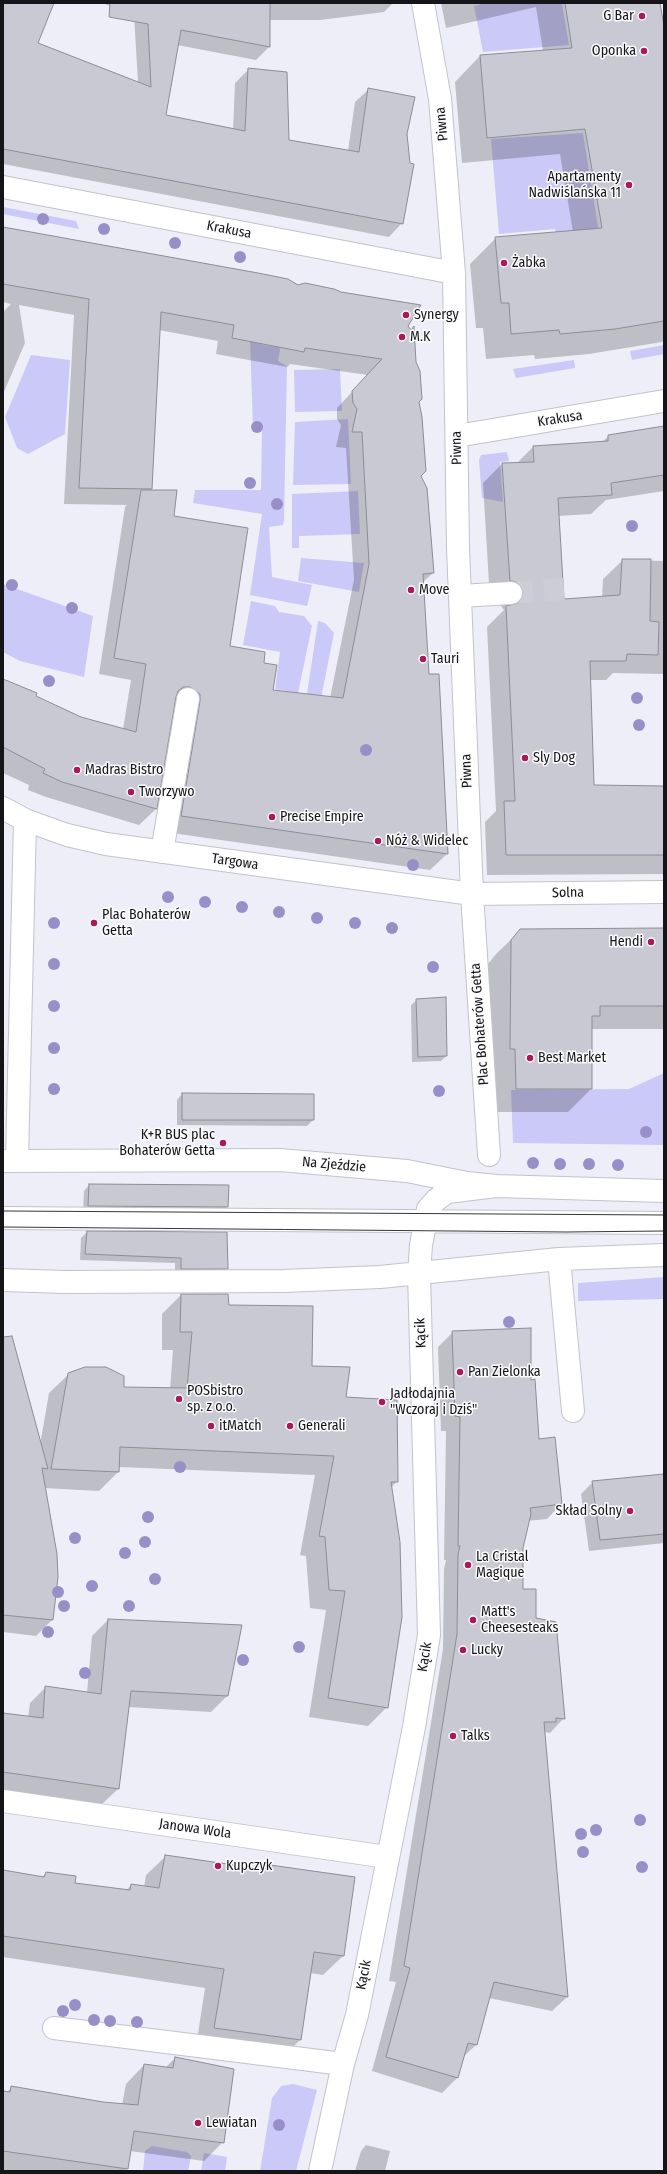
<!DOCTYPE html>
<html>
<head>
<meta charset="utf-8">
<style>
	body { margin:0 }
	#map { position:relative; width:667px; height:2174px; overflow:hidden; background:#eeeef9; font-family:"Fira Sans Condensed",sans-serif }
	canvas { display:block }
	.frame { position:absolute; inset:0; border:4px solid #151519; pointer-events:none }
</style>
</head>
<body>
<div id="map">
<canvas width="667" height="2174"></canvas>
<div class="frame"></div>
</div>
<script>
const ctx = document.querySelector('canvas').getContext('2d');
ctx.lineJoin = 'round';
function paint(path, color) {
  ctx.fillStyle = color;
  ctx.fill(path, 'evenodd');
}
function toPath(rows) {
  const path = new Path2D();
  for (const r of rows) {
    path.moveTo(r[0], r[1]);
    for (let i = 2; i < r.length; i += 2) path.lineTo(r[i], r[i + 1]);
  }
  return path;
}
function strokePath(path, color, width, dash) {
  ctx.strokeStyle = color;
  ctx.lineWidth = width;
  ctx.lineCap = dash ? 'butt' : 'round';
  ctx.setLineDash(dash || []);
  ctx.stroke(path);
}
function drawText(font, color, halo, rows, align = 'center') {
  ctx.font = font + ' "Fira Sans Condensed",sans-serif';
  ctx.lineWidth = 3;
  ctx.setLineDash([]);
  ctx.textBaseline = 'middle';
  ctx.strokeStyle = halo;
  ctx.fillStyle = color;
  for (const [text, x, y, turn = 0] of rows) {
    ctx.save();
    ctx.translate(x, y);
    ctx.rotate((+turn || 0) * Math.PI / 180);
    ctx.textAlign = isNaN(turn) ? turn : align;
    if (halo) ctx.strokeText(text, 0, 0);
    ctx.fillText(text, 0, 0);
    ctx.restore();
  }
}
const green = toPath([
	[485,3,562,3,569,45,483,52,474,6],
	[583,133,599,233,557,237,555,229,499,234,491,139],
	[3,207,76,221,79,229,3,214],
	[280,338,282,339,278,361,287,366,284,520,283,525,269,527,272,577,312,585,307,606,250,595,262,514,193,503,195,490,261,490,262,429,253,428,250,339,263,341,262,345,277,347],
	[664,345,664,354,632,360,630,351],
	[31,355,70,360,65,434,28,454,17,448,5,417],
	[574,360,575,368,516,378,513,369],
	[340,369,342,411,295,412,294,370],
	[348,419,351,484,293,485,295,422],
	[507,452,509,461,500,462,503,502,482,498,479,460,481,455],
	[358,491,360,534,299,536,299,548,292,548,292,494],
	[301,558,364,563,359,592,298,581],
	[3,584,93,616,84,677,20,661,3,652],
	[251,601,275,606,279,612,304,616,312,626,298,693,275,689,280,652,243,645],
	[318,621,325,623,334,633,321,698,307,694],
	[664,1073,664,1145,513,1143,511,1090,629,1089],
	[664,1277,664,1299,578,1301,578,1283],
	[293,2084,317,2090,296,2171,260,2171,272,2098,281,2086],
	[152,2146,187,2152,191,2156,188,2171,143,2171,145,2151],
	[204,2153,227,2157,225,2171,201,2171]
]);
const shadow = toPath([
	[3,3,53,3,37,43,138,82,134,15,102,3,393,3,384,12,320,20,269,20,269,47,256,60,177,45,165,116,233,130,235,83,249,69,288,141,348,151,355,102,369,89,406,134,402,223,389,237,3,164],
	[441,3,659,3,664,36,664,340,662,342,589,354,535,359,534,355,486,359,483,328,476,328,470,264,496,238,573,232,560,154,462,163,455,82,480,56,543,51,536,7,446,28],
	[3,227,298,286,407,326,418,402,420,476,433,573,422,583,428,675,447,854,430,870,165,832,184,711,174,702,156,809,139,825,46,797,28,790,29,785,3,773,3,681,80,718,123,729,131,680,99,674,125,507,127,505,64,504,74,315,19,305,25,343,3,394,3,312,11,304,3,302],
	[159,330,218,341,216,354,287,367,290,364,368,375,337,408,337,419,341,425,336,447,346,448,354,580,330,698,272,690,263,663,229,647,173,517,149,491,151,489],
	[664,427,664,491,606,500,591,514,558,516,563,600,602,598,603,579,623,560,664,561,664,674,613,673,606,680,590,680,593,786,664,786,664,874,487,875,485,822,496,811,487,627,504,610,497,601,490,600,483,483,502,464,517,463,533,447,602,442,609,436],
	[664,929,664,1029,591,1029,591,1089,568,1112,493,1112,488,1071,488,964,497,953,521,930],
	[417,1000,446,1056,441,1061,412,1062,411,1005],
	[182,1094,313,1120,307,1126,177,1125,177,1100],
	[89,1185,227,1207,221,1213,83,1212,84,1191],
	[87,1232,227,1268,221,1274,175,1274,175,1263,80,1260,81,1238],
	[181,1295,227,1295,228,1306,311,1366,345,1398,397,1481,391,1488,387,1707,368,1726,309,1717,326,1610,310,1608,306,1556,300,1555,315,1475,119,1467,118,1472,99,1491,44,1488,57,1577,52,1620,36,1636,3,1632,3,1377,40,1445,49,1393,69,1374,123,1388,170,1389,173,1350,162,1350,162,1314],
	[453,1332,530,1381,538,1440,561,1504,547,1519,527,1521,521,1559,522,1590,535,1619,564,1718,550,1733,544,1732,567,1997,552,2011,489,1998,476,2045,462,2058,457,2078,442,2093,372,2071,396,1982,389,1981,443,1649,444,1569,446,1560,444,1560,446,1431,441,1431,438,1347],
	[664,1475,664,1543,589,1551,581,1494,593,1482],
	[108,1620,241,1626,227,1696,211,1712,128,1707,118,1789,101,1805,3,1791,3,1714,28,1717,30,1703,46,1687,87,1693,92,1636],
	[166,1856,252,1868,256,1864,343,1956,323,1975,310,1973,300,2040,281,2059,196,2047,205,1988,3,1957,3,1871,41,1878,46,1873,74,1884,126,1891,131,1885,144,1887,146,1875],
	[175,2058,223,2142,204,2161,130,2151,127,2168,125,2171,3,2171,3,2091,7,2092,12,2087,102,2103,122,2105,126,2084,144,2065,165,2068],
	[366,2145,390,2151,385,2171,355,2171,361,2151]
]);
const building = toPath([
	[3,3,54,3,38,43,151,87,148,24,109,17,110,3,270,3,270,47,181,30,166,115,245,131,248,68,287,72,289,140,359,152,368,88,415,97,407,134,410,163,414,164,403,224,3,149,3,3],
	[565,3,660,3,664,26,664,321,615,329,560,334,559,330,511,334,509,303,501,303,495,237,602,228,585,129,487,138,480,55,572,48,565,3],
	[3,227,258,273,288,279,298,285,305,283,334,289,341,292,421,305,408,326,411,330,414,326,416,362,420,371,422,399,419,402,422,417,426,471,421,476,427,488,434,573,423,574,429,674,439,674,448,854,181,816,200,701,200,694,190,687,183,687,178,691,176,697,157,809,62,782,43,773,45,769,3,747,3,679,37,693,36,696,81,717,136,732,146,664,114,658,141,490,177,490,174,516,248,528,230,646,265,652,264,663,277,665,273,690,343,698,369,564,362,432,352,432,357,409,353,403,352,391,382,359,305,348,304,352,232,338,234,325,161,312,152,489,79,488,89,299,3,284,3,227],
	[664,426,664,475,611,483,612,495,558,498,564,599,620,595,622,559,651,559,650,621,659,622,658,655,627,654,626,661,590,661,594,785,664,786,664,855,506,855,504,801,515,801,506,606,518,603,523,593,522,586,517,582,510,581,502,463,534,462,533,446,608,441,608,435,664,426],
	[664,928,664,1006,600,1006,600,1016,592,1016,592,1089,516,1089,515,1049,510,1049,511,940,520,929,664,928],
	[446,997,447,1056,418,1057,416,999,446,997],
	[182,1093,314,1094,314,1120,182,1120,182,1093],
	[89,1184,229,1185,228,1207,88,1206,89,1184],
	[87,1231,227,1232,228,1269,181,1269,181,1258,85,1254,87,1231],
	[181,1294,228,1294,229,1305,313,1306,312,1366,350,1367,346,1397,397,1400,398,1482,391,1482,400,1542,402,1617,388,1708,328,1698,345,1591,329,1590,325,1537,319,1536,334,1456,120,1447,119,1472,51,1469,68,1373,85,1367,106,1367,124,1376,124,1387,187,1388,192,1332,180,1332,181,1294],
	[531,1328,531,1380,535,1379,539,1439,555,1437,562,1504,530,1508,531,1514,523,1548,523,1589,536,1589,536,1618,556,1622,565,1719,556,1718,556,1722,544,1722,568,1997,494,1982,477,2045,468,2043,458,2078,386,2057,410,1968,404,1966,457,1634,458,1554,460,1546,458,1546,460,1417,455,1416,452,1331,531,1328],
	[12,1336,48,1469,42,1468,57,1554,58,1577,53,1620,3,1615,3,1337,12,1336],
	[664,1474,664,1534,600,1540,592,1481,664,1474],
	[108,1619,242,1625,228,1696,131,1691,119,1789,3,1772,3,1713,43,1718,45,1686,101,1694,108,1619],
	[165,1855,255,1868,256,1863,355,1877,344,1956,314,1952,301,2040,214,2028,224,1969,3,1936,3,1870,44,1877,46,1872,76,1876,75,1883,130,1890,131,1884,159,1888,165,1855],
	[175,2057,234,2069,224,2143,134,2131,128,2169,3,2151,3,2091,10,2092,11,2086,103,2102,138,2105,144,2064,173,2068,175,2057]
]);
const minorTunnel = toPath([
	[511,593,564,589]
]);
const minor = toPath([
	[423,3,440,99,454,273,458,548,472,894,489,1155],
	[3,187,454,273],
	[457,436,664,401],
	[460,596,511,593],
	[3,808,25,820,67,835,106,844,472,894,664,892],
	[162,852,188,699],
	[17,1160,25,820],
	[3,1161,280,1160,407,1171,467,1183,496,1186,664,1191],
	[3,1218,664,1223],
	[559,1259,573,1411],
	[3,1280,64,1282,284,1281,380,1277,559,1259,664,1255],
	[3,1801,387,1857],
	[54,2028,343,2064],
	[320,2171,343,2064,357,2015,414,1727,429,1635,419,1274,421,1245,428,1209,436,1200,447,1192,496,1186]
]);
const tram = toPath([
	[3,1211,664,1215],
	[3,1227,566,1232,664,1231]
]);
const trees = [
	[43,219],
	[104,229],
	[175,243],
	[240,257],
	[257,427],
	[250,483],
	[277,504],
	[632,526],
	[12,585],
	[72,608],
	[49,681],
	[637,698],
	[639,725],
	[366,750],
	[413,865],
	[168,897],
	[205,902],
	[242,907],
	[279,912],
	[317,918],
	[54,923],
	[355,923],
	[392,928],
	[54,964],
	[433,967],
	[54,1006],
	[54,1048],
	[54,1089],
	[439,1091],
	[646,1132],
	[533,1163],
	[560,1164],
	[589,1164],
	[618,1165],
	[509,1322],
	[180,1467],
	[148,1517],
	[75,1538],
	[145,1542],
	[125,1553],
	[155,1579],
	[92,1586],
	[58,1592],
	[64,1606],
	[129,1606],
	[48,1632],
	[299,1647],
	[243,1660],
	[85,1673],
	[640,1820],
	[596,1830],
	[581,1834],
	[583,1852],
	[642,1867],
	[75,2005],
	[63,2011],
	[94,2020],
	[110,2021],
	[137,2022],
	[279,2125]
];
const markers = [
	[642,16,4,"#a81a59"],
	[644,51,4,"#a81a59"],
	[629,185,4,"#a81a59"],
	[504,263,4,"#a81a59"],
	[406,315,4,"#a81a59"],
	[402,337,4,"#a81a59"],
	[411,590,4,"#a81a59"],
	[423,659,4,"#a81a59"],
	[525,758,4,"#a81a59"],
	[77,770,4,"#a81a59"],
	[131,792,4,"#a81a59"],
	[272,817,4,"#a81a59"],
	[378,841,4,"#a81a59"],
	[94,923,4,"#a81a59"],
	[651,942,4,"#a81a59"],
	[530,1058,4,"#a81a59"],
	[223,1143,4,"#a81a59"],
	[460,1372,4,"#a81a59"],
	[179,1399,4,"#a81a59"],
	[382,1402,4,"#a81a59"],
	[211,1426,4,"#a81a59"],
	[290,1426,4,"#a81a59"],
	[630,1511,4,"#a81a59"],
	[468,1565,4,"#a81a59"],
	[473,1620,4,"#a81a59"],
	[463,1650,4,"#a81a59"],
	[453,1736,4,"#a81a59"],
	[218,1866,4,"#a81a59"],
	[198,2123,4,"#a81a59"]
];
const poiNames = [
	["G Bar",634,16,"right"],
	["Oponka",636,51,"right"],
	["Apartamenty",621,177,"right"],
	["Nadwiślańska 11",621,193,"right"],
	["Żabka",512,263],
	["Synergy",414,315],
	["M.K",410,337],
	["Move",419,590],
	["Tauri",431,659],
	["Sly Dog",533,758],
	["Madras Bistro",85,770],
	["Tworzywo",139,792],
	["Precise Empire",280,817],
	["Nóż & Widelec",386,841],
	["Plac Bohaterów",102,915],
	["Getta",102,931],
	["Hendi",643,942,"right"],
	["Best Market",538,1058],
	["K+R BUS plac",215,1135,"right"],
	["Bohaterów Getta",215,1151,"right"],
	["Pan Zielonka",468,1372],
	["POSbistro",187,1391],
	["sp. z o.o.",187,1407],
	["Jadłodajnia",390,1394],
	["\"Wczoraj i Dziś\"",390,1410],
	["itMatch",219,1426],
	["Generali",298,1426],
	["Skład Solny",622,1511,"right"],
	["La Cristal",476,1557],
	["Magique",476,1573],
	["Matt's",481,1612],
	["Cheesesteaks",481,1628],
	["Lucky",471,1650],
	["Talks",461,1736],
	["Kupczyk",226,1866],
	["Lewiatan",206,2123]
];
const streetNames = [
	["Piwna",442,124,-95],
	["Krakusa",229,230,11],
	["Krakusa",560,419,-9],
	["Piwna",457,448,-91],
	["Piwna",467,771,-92],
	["Targowa",235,862,8],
	["Solna",568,893,-1],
	["Plac Bohaterów Getta",480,1024,-94],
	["Na Zjeździe",334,1165,5],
	["Kącik",421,1333,-92],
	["Kącik",425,1657,-81],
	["Janowa Wola",195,1829,8],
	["Kącik",364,1975,-79]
];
paint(green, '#cbc9f7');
paint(shadow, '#0003');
paint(building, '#c9c9d4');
strokePath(building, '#8c8c96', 1);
strokePath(minorTunnel, '#cdcdd7', 22, [22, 11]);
strokePath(minor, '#c2c2cd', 24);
strokePath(minor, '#fff', 22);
strokePath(tram, '#36363b', 1);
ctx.fillStyle = '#988fc9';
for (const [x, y] of trees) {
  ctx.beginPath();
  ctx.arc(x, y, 6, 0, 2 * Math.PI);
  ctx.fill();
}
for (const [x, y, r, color] of markers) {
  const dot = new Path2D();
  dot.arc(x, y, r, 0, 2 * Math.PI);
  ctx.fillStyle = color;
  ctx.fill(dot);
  strokePath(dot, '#fcfcfe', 1.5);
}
drawText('14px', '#151519', '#fcfcfe', poiNames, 'left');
drawText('14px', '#151519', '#fcfcfe', streetNames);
</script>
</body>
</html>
